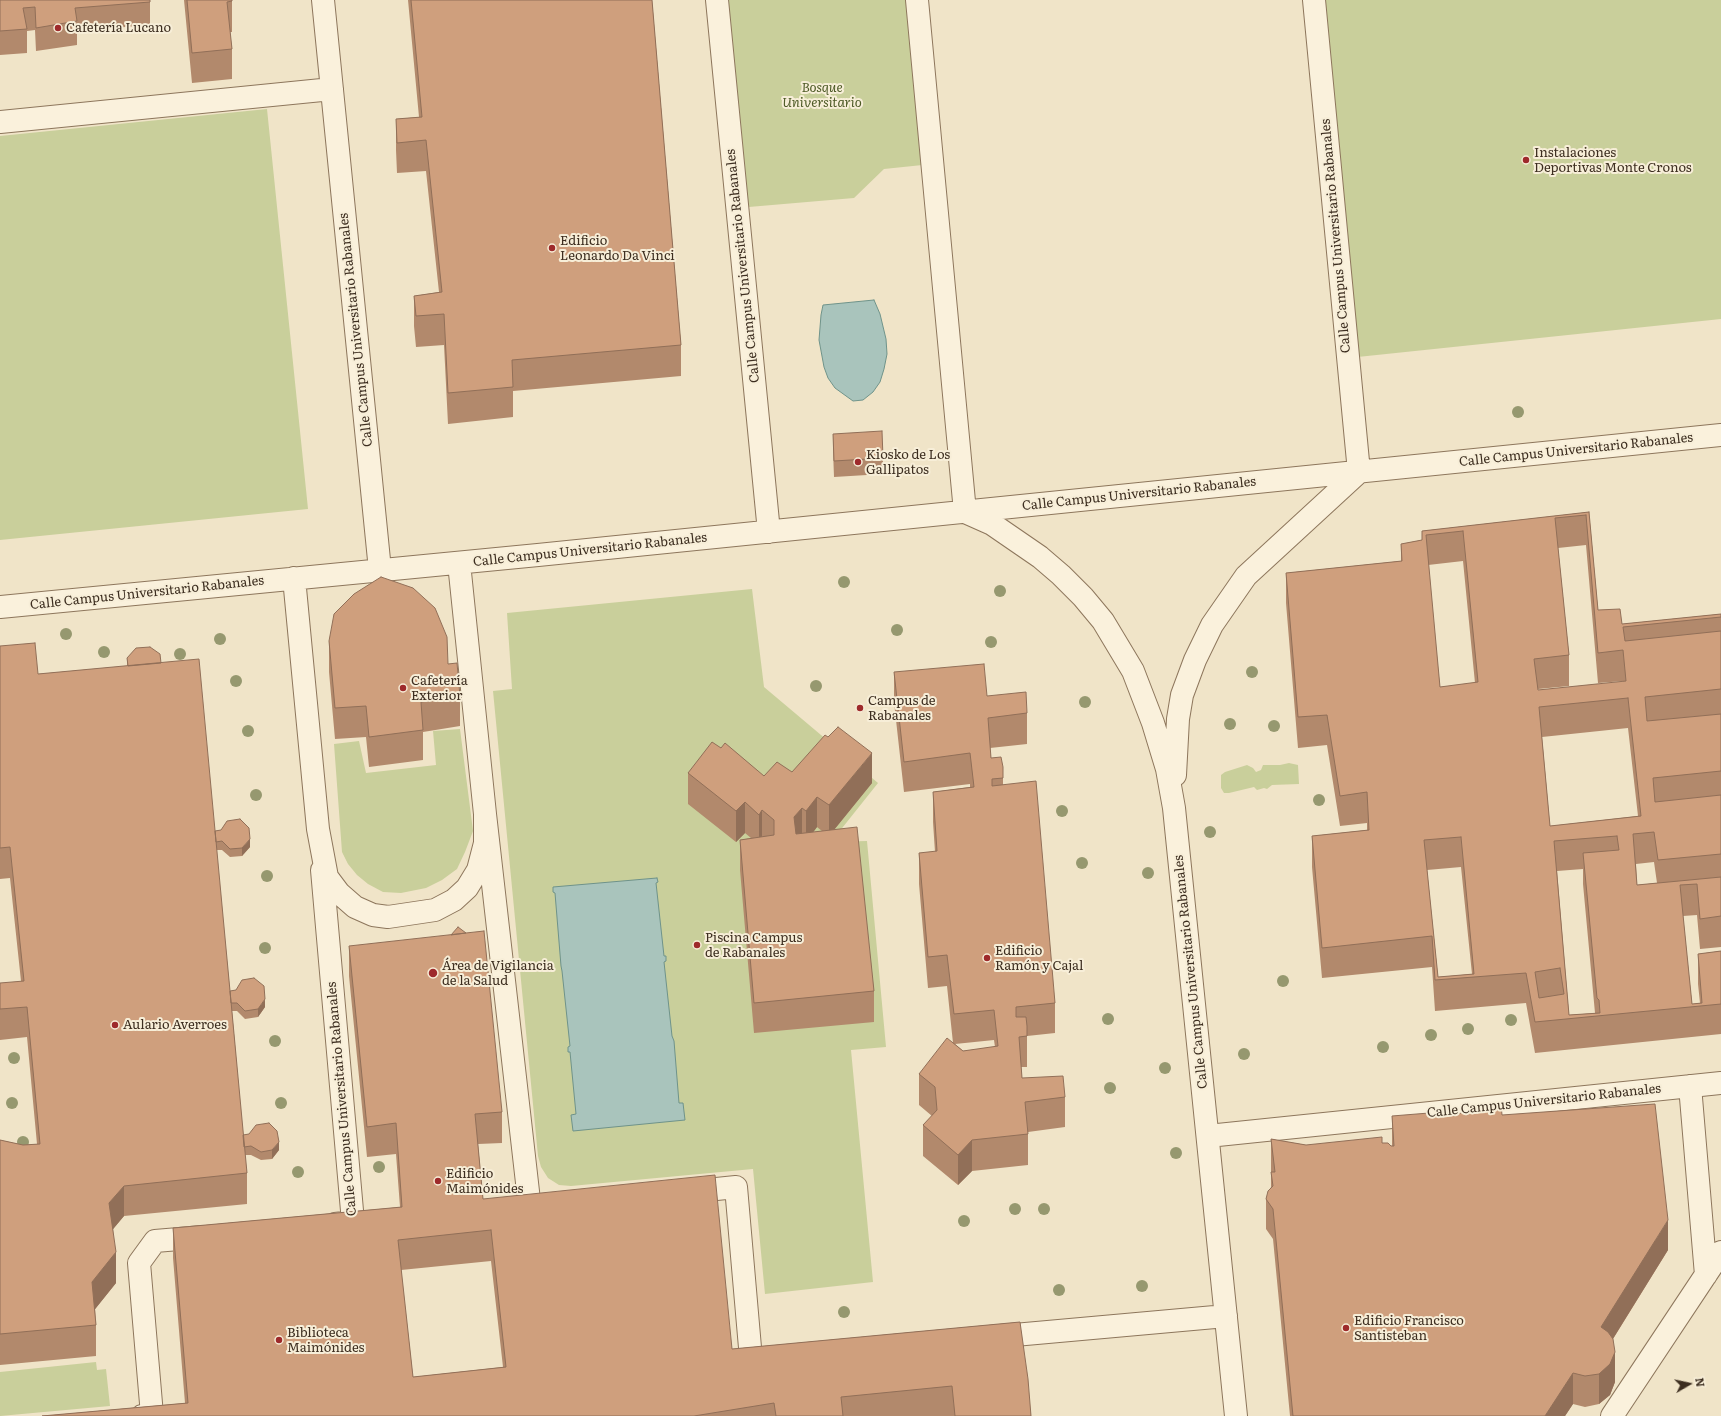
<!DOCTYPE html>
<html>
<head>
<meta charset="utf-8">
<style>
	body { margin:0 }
	#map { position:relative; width:1721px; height:1416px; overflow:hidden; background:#f0e4c8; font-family:Literata,serif }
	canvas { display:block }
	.north { position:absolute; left:1669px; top:1364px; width:40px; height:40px; -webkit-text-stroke:3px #f7eed8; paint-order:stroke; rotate:81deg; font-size:11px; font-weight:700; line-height:16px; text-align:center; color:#3d2e20 }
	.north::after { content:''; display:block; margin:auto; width:14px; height:18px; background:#3d2e20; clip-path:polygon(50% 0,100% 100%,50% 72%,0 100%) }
</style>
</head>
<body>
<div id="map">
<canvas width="1721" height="1416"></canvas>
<div class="north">N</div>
</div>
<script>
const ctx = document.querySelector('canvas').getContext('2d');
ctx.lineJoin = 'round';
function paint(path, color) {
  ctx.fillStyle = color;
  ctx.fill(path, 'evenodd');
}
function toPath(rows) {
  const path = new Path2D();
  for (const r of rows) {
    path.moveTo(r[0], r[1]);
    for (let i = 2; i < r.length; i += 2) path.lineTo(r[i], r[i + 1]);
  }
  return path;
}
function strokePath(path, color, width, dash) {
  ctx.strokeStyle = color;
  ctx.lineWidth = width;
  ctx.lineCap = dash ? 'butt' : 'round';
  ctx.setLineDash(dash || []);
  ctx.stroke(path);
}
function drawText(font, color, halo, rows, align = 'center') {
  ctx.font = font + ' Literata,serif';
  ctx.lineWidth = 4;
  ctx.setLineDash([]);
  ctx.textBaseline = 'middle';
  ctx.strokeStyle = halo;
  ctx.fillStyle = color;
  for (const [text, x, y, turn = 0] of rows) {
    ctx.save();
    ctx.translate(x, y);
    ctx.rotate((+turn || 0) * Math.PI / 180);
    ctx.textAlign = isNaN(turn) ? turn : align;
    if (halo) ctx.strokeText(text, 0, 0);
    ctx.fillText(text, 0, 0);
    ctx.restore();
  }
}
const green = toPath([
	[717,0,917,0,932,164,884,169,854,198,737,208],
	[1317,0,1721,0,1721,319,1348,358],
	[267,109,308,509,0,540,0,136],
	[752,589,764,687,878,783,831,842,867,841,886,1047,851,1050,873,1282,765,1294,753,1169,571,1186,559,1185,548,1178,541,1167,538,1156,493,691,512,689,507,613],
	[460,729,473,831,465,852,457,869,442,880,426,888,401,893,383,892,368,884,357,875,348,864,342,852,334,744,359,741,366,773,436,765,433,731],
	[1289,763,1298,765,1299,784,1272,785,1267,789,1264,788,1257,790,1254,787,1229,793,1224,793,1221,788,1221,775,1225,772,1247,765,1253,768,1256,772,1261,770,1263,765,1280,765],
	[96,1362,97,1370,106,1369,110,1406,0,1416,0,1372]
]);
const water = toPath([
	[874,300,880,314,886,339,887,354,884,369,880,382,873,392,863,400,853,401,835,388,828,378,824,367,819,340,821,315,823,305,874,300],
	[657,878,658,882,656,883,664,956,666,956,666,961,664,962,672,1036,674,1041,679,1103,683,1103,685,1120,573,1131,571,1115,576,1114,570,1052,568,1052,568,1047,570,1046,562,971,561,966,555,893,553,892,553,887,657,878]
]);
const minor = toPath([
	[323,0,380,570],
	[717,0,769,532],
	[917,0,965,512,992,524,1040,557,1061,575,1083,597,1103,621,1133,671,1153,723,1167,769,1174,808,1236,1416],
	[0,122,332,89],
	[294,578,318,829,327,877,339,893,355,907,373,915,388,917,435,910,454,900,467,888,478,870,485,843,485,814,459,563],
	[0,607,538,555,1721,435],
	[1175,775,1178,719,1182,695,1195,660,1212,625,1246,576,1359,472,1314,0],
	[485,814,530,1209,545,1207],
	[322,870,353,1222,335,1224],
	[1690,1086,1706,1275],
	[1208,1136,1721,1083],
	[687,1192,736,1187,751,1359,768,1358],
	[992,1337,1226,1316],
	[142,1416,152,1415,139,1263,155,1241,203,1237],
	[1612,1416,1721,1252]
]);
const trees = [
	[1518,412],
	[844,582],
	[1000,591],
	[897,630],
	[66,634],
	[220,639],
	[991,642],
	[104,652],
	[180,654],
	[1252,672],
	[236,681],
	[816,686],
	[1085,702],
	[1230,724],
	[1274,726],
	[248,731],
	[256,795],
	[1319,800],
	[1062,811],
	[1210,832],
	[1082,863],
	[1148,873],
	[267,876],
	[265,948],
	[1283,981],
	[1108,1019],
	[1511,1020],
	[1468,1029],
	[1431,1035],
	[275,1041],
	[1383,1047],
	[1244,1054],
	[14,1058],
	[1165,1068],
	[1110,1088],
	[12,1103],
	[281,1103],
	[23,1142],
	[1176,1153],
	[379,1167],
	[298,1172],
	[1015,1209],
	[1044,1209],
	[964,1221],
	[1142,1286],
	[1059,1290],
	[844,1312]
];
const wall = toPath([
	[0,0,150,2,150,25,77,31,77,45,36,51,35,30,27,31,27,53,0,55],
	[184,0,232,0,232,32,230,32,232,49,232,79,192,83],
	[408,0,652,0,681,345,681,376,513,391,513,417,448,424,444,345,416,347,414,326,414,296,439,292,426,171,397,173,396,150,396,119,419,117],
	[833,434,883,458,883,474,834,477,833,450],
	[1589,512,1598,610,1622,624,1721,614,1721,947,1700,949,1697,915,1683,916,1692,1004,1700,1003,1698,984,1698,954,1721,951,1721,1034,1535,1053,1526,1003,1435,1011,1432,967,1322,978,1312,867,1312,836,1367,830,1367,823,1340,826,1327,745,1298,748,1286,603,1286,573,1401,561,1401,544,1422,540,1422,531],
	[1586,545,1598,683,1623,681,1623,682,1538,690,1538,689,1569,686,1569,655,1558,548],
	[1463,561,1475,683,1440,687,1428,565],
	[1628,728,1638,816,1550,826,1542,737],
	[1654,862,1657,883,1637,885,1636,864],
	[1461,867,1472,974,1438,977,1427,870],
	[1583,869,1583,884,1595,1013,1569,1015,1557,871],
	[329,641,448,664,460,696,460,726,423,732,423,760,369,767,366,737,335,739,329,672],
	[0,646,38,674,127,666,127,658,161,663,215,831,250,847,242,856,230,857,222,850,216,850,230,991,265,1007,258,1017,245,1019,237,1011,232,1011,243,1135,279,1150,272,1159,261,1160,251,1155,245,1155,247,1173,247,1204,124,1216,113,1229,116,1283,95,1309,96,1325,96,1356,0,1365,0,1140,23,1145,37,1144,27,1037,0,1040,0,1009,21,981,10,878,0,879],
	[894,672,987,696,1027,713,1027,744,990,748,991,758,1003,778,1003,785,1055,1003,1055,1033,1027,1036,1027,1067,1021,1067,1022,1078,1065,1097,1065,1127,1028,1132,1028,1165,972,1171,958,1185,923,1156,923,1125,932,1116,919,1105,919,1074,953,1043,947,986,928,988,919,884,919,853,935,852,933,822,933,792,970,787,970,784,904,792,894,702],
	[994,1040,995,1047,963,1051,955,1044],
	[792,772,872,783,834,830,874,991,874,1022,754,1033,740,870,740,840,751,838,745,833,736,842,688,804,688,773,764,776],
	[817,827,822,831,813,832],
	[349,946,502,1112,502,1143,478,1144,483,1199,732,1349,1020,1322,1031,1416,42,1416,185,1403,173,1258,173,1228,400,1207,396,1154,367,1157,349,976],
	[491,1261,503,1367,413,1377,401,1270],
	[1470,1107,1502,1115,1668,1250,1613,1339,1615,1382,1610,1395,1599,1404,1585,1407,1573,1404,1565,1416,1290,1416,1273,1239,1266,1229,1266,1199,1271,1187,1271,1139,1306,1145,1382,1143,1392,1146,1392,1116,1429,1117,1470,1113]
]);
const shadedWall = toPath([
	[872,753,872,783,829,836,829,805],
	[817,797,817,827,806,842,806,811],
	[745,802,745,833,736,842,736,811],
	[802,808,802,838,794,848,794,817],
	[762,810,762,841,759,846,759,815],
	[250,839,250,847,242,856,242,848],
	[265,999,265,1007,258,1017,258,1009],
	[972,1140,972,1171,958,1185,958,1155],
	[279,1142,279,1150,272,1159,272,1150],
	[124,1186,124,1216,109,1234,109,1203],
	[1668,1220,1668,1250,1601,1358,1601,1327],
	[116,1252,116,1283,92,1313,92,1282],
	[1615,1352,1615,1382,1610,1395,1599,1404,1599,1374],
	[1573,1373,1573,1404,1565,1416,1545,1416]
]);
const building = toPath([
	[0,0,150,0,150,2,75,8,77,21,36,28,35,7,23,8,27,29,0,31,0,0],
	[187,0,232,0,232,1,227,2,232,49,192,53,187,0],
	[411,0,652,0,681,345,512,360,513,387,448,393,444,314,416,316,414,296,442,292,426,140,397,143,396,119,422,117,411,0],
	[882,431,883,458,834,461,833,434,882,431],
	[1589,512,1598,610,1620,609,1622,624,1721,614,1721,617,1623,627,1625,641,1721,631,1721,689,1645,697,1647,721,1721,714,1721,771,1653,778,1655,802,1721,795,1721,854,1658,860,1654,832,1633,834,1637,885,1721,877,1721,916,1700,919,1697,884,1680,885,1692,1004,1702,1003,1698,954,1721,951,1721,1004,1535,1022,1526,973,1435,980,1432,936,1322,948,1312,836,1369,830,1367,792,1340,796,1327,715,1298,717,1286,573,1402,561,1401,544,1422,540,1422,531,1589,512],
	[1586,515,1598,653,1623,650,1626,681,1538,690,1534,659,1569,655,1555,518,1586,515],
	[1463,531,1478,682,1440,687,1426,535,1463,531],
	[1628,698,1641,816,1550,826,1539,707,1628,698],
	[1617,836,1619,850,1583,853,1597,998,1599,1000,1600,1013,1569,1015,1554,841,1617,836],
	[1461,837,1474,974,1438,977,1424,840,1461,837],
	[1560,968,1564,994,1539,998,1535,972,1560,968],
	[381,577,413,588,435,608,447,637,448,664,457,663,460,696,421,702,423,730,369,737,366,706,335,708,329,641,334,614,354,594,381,577],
	[35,643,38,674,199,659,247,1173,124,1186,109,1203,116,1252,92,1282,96,1325,0,1334,0,1140,23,1145,40,1144,27,1007,0,1009,0,983,24,981,10,847,0,848,0,646,35,643],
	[150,647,160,654,161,663,128,666,127,658,136,648,150,647],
	[984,664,987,696,1026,692,1027,713,988,718,991,758,1001,757,1003,767,1003,778,992,779,992,786,1036,781,1055,1003,1016,1007,1016,1017,1026,1017,1027,1026,1027,1036,1019,1037,1022,1078,1063,1076,1065,1097,1025,1102,1028,1134,972,1140,958,1155,923,1125,937,1110,935,1087,919,1074,947,1038,963,1051,998,1046,994,1010,954,1014,947,955,928,957,919,853,937,851,933,792,974,787,970,753,904,762,894,672,984,664],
	[838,727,872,753,829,805,817,797,806,811,802,808,794,817,796,834,857,827,874,991,754,1003,740,840,774,835,774,820,762,810,759,815,745,802,736,811,688,773,712,742,721,748,725,743,764,776,777,762,792,772,825,735,828,737,838,727],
	[240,819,249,828,250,839,242,848,230,849,222,841,216,842,215,831,221,830,227,821,240,819],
	[458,927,466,933,451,935,458,927],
	[484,931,502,1112,475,1114,483,1199,715,1175,732,1349,1020,1322,1028,1379,1031,1416,955,1416,952,1386,841,1397,843,1416,776,1416,774,1403,694,1416,42,1416,188,1403,173,1228,402,1207,396,1123,367,1127,349,946,484,931],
	[491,1230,506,1367,413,1377,398,1240,491,1230],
	[254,978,264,986,265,999,258,1009,245,1011,237,1003,231,1003,230,991,236,990,242,980,254,978],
	[1501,1104,1502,1115,1655,1104,1668,1220,1601,1327,1608,1332,1613,1339,1615,1352,1610,1364,1599,1374,1585,1376,1573,1373,1545,1416,1293,1416,1273,1209,1266,1199,1268,1191,1273,1186,1271,1172,1275,1172,1271,1139,1306,1145,1382,1137,1382,1143,1388,1143,1391,1146,1394,1146,1392,1116,1429,1113,1429,1117,1470,1112,1470,1107,1501,1104],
	[269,1123,277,1131,279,1142,272,1150,261,1152,251,1146,244,1147,243,1135,249,1134,256,1125,269,1123]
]);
const markers = [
	[58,28,4,"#9e2a2b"],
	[1526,160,4,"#9e2a2b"],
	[552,248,4,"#9e2a2b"],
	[858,462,4,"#9e2a2b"],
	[403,688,4,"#9e2a2b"],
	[860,708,4,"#9e2a2b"],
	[697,945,4,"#9e2a2b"],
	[987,958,4,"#9e2a2b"],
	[433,973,5,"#9e2a2b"],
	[115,1025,4,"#9e2a2b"],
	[438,1181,4,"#9e2a2b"],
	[1346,1328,4,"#9e2a2b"],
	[279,1340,4,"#9e2a2b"]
];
const poiNames = [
	["Cafetería Lucano",66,28],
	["Instalaciones",1534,153],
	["Deportivas Monte Cronos",1534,168],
	["Edificio",560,241],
	["Leonardo Da Vinci",560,256],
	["Kiosko de Los",866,455],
	["Gallipatos",866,470],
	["Cafetería",411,681],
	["Exterior",411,696],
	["Campus de",868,701],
	["Rabanales",868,716],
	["Piscina Campus",705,938],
	["de Rabanales",705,953],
	["Edificio",995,951],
	["Ramón y Cajal",995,966],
	["Área de Vigilancia",442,966],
	["de la Salud",442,981],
	["Aulario Averroes",123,1025],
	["Edificio",446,1174],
	["Maimónides",446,1189],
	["Edificio Francisco",1354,1321],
	["Santisteban",1354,1336],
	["Biblioteca",287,1333],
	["Maimónides",287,1348]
];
const parkNames = [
	["Bosque",822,88],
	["Universitario",822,103]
];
const streetNames = [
	["Calle Campus Universitario Rabanales",1336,236,-95],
	["Calle Campus Universitario Rabanales",743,266,-96],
	["Calle Campus Universitario Rabanales",356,330,-96],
	["Calle Campus Universitario Rabanales",1576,450,-6],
	["Calle Campus Universitario Rabanales",1139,494,-6],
	["Calle Campus Universitario Rabanales",590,550,-6],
	["Calle Campus Universitario Rabanales",147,593,-6],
	["Calle Campus Universitario Rabanales",1191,972,-96],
	["Calle Campus Universitario Rabanales",342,1099,-95],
	["Calle Campus Universitario Rabanales",1544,1101,-6]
];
paint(green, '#c9cf9b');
paint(water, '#a9c4bc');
strokePath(water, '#6f938a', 1);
strokePath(minor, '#8d765c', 24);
strokePath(minor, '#faf1dc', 22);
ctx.fillStyle = '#96986f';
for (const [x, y] of trees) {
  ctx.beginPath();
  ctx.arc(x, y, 6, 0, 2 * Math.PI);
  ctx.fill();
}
paint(wall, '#b2896c');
paint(shadedWall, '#916f58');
paint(building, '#cf9f7d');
strokePath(building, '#916f58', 1);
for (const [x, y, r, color] of markers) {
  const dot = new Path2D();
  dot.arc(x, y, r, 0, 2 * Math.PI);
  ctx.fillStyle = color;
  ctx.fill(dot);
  strokePath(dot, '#f7eed8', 1.5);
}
drawText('13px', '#3d2e20', '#f7eed8', poiNames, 'left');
drawText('italic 13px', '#4d5a26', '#f7eed8', parkNames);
drawText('13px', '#3d2e20', '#f7eed8', streetNames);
</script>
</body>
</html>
